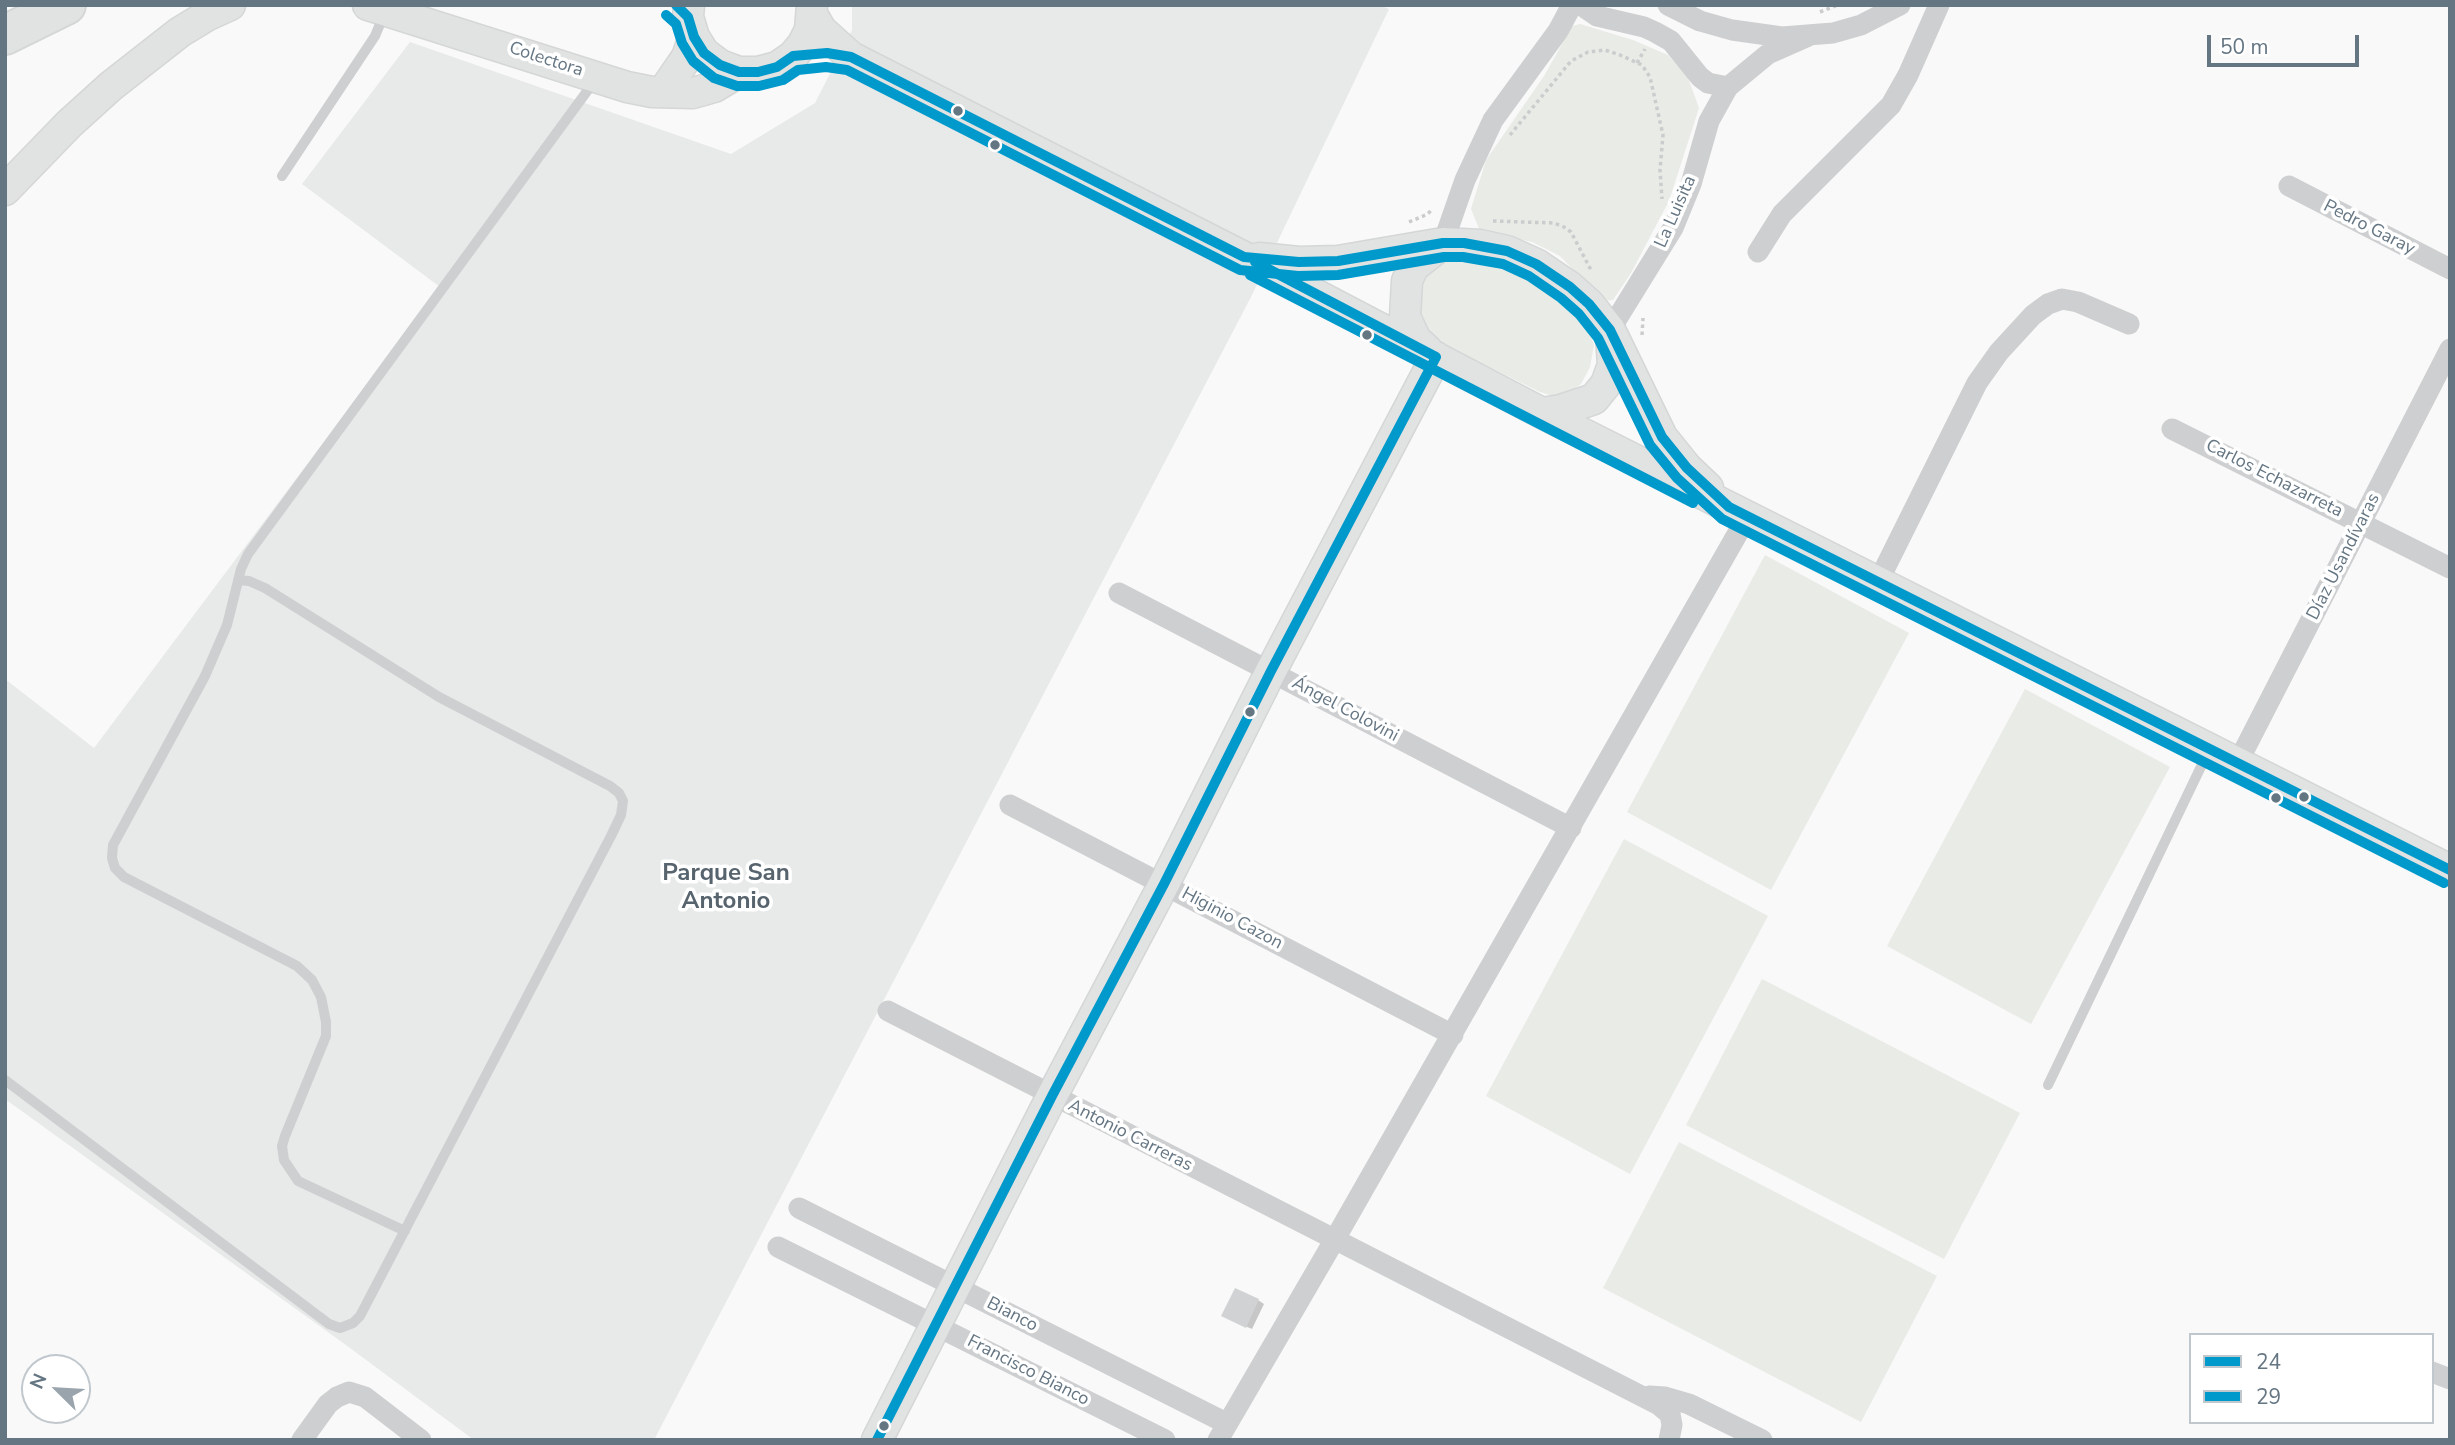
<!DOCTYPE html>
<html>
<head>
<meta charset="utf-8">
<style>
	body { margin:0 }
	#map { position:relative; width:2455px; height:1445px; overflow:hidden; background:#f9f9f9; font-family:"Nunito Sans",sans-serif }
	canvas { display:block }
	.frame { position:absolute; inset:0; border:7px solid #657683; pointer-events:none }
	.legend { position:absolute; left:2189px; top:1333px; width:245px; height:91px; box-sizing:border-box; background:#fff; border:2px solid #c1c8cd; margin:0; padding:9px 12px; list-style:none; font-size:21px; color:#657683 }
	.legend li { display:flex; align-items:center; gap:14px; height:35px }
	.legend b { width:35px; border:2px solid #c1c8cd }
	.north { position:absolute; left:21px; top:1354px; width:70px; height:70px; box-sizing:border-box; background:#fff; border:2px solid #c1c8cd; border-radius:50%; rotate:294deg; font-size:19px; font-weight:700; line-height:28px; text-align:center; color:#657683 }
	.north::after { content:''; display:block; margin:auto; width:24px; height:32px; background:#99a4ac; clip-path:polygon(50% 0,100% 100%,50% 72%,0 100%) }
	.scale { position:absolute; left:2207px; top:35px; width:152px; height:32px; box-sizing:border-box; border:4px solid #657683; border-top:0; padding-left:9px; font-size:21px; line-height:24px; white-space:nowrap; color:#657683; -webkit-text-stroke:5px #fff; paint-order:stroke }
</style>
</head>
<body>
<div id="map">
<canvas width="2455" height="1445"></canvas>
<div class="frame"></div>
<ul class="legend">
<li><b style="height:9px;background:#0099cb"></b>24</li>
<li><b style="height:9px;background:#0099cb"></b>29</li>
</ul>
<div class="north">N</div>
<div class="scale">50 m</div>
</div>
<script>
const ctx = document.querySelector('canvas').getContext('2d');
ctx.lineJoin = 'round';
function paint(path, color) {
  ctx.fillStyle = color;
  ctx.fill(path, 'evenodd');
}
function toPath(rows) {
  const path = new Path2D();
  for (const r of rows) {
    path.moveTo(r[0], r[1]);
    for (let i = 2; i < r.length; i += 2) path.lineTo(r[i], r[i + 1]);
  }
  return path;
}
function strokePath(path, color, width, dash) {
  ctx.strokeStyle = color;
  ctx.lineWidth = width;
  ctx.lineCap = dash ? 'butt' : 'round';
  ctx.setLineDash(dash || []);
  ctx.stroke(path);
}
function drawText(font, color, halo, rows, align = 'center') {
  ctx.font = font + ' "Nunito Sans",sans-serif';
  ctx.lineWidth = 7;
  ctx.setLineDash([]);
  ctx.textBaseline = 'middle';
  ctx.strokeStyle = halo;
  ctx.fillStyle = color;
  for (const [text, x, y, turn = 0] of rows) {
    ctx.save();
    ctx.translate(x, y);
    ctx.rotate((+turn || 0) * Math.PI / 180);
    ctx.textAlign = isNaN(turn) ? turn : align;
    if (halo) ctx.strokeText(text, 0, 0);
    ctx.fillText(text, 0, 0);
    ctx.restore();
  }
}
const built = toPath([
	[852,5,1379,5,1389,9,1252,295,654,1440,474,1440,350,1348,5,1099,5,679,94,748,440,287,302,184,410,42,731,154,815,103,852,30]
]);
const green = toPath([
	[1580,24,1633,40,1668,55,1687,75,1699,108,1669,201,1631,273,1613,300,1603,301,1560,256,1532,242,1480,231,1471,209,1486,160,1544,76,1572,26],
	[1469,257,1501,263,1523,273,1547,288,1586,322,1594,345,1590,367,1581,384,1567,394,1553,396,1540,392,1434,340,1416,318,1423,278,1432,268,1448,261],
	[1765,555,1909,633,1771,890,1627,812],
	[2025,689,2170,767,2031,1024,1887,946],
	[1624,839,1768,916,1630,1174,1486,1096],
	[1762,979,2020,1113,1944,1259,1686,1125],
	[1679,1142,1937,1276,1861,1422,1603,1288]
]);
const shadow = toPath([
	[1258,1300,1264,1304,1252,1329,1229,1319]
]);
const building = toPath([
	[1235,1288,1259,1299,1246,1328,1221,1316]
]);
const path = toPath([
	[1820,12,1838,5],
	[1637,63,1645,49],
	[1510,135,1571,61,1588,52,1605,50,1620,55,1642,65,1650,77,1663,135,1660,170,1662,199],
	[1493,221,1554,223,1564,227,1571,232,1592,272],
	[1409,222,1428,214,1432,209],
	[1642,335,1643,318]
]);
const lane = toPath([
	[282,176,375,36,385,12],
	[5,1080,329,1324,340,1328,353,1323,360,1316,611,836,621,815,623,801,619,793,610,786,439,697,265,588,249,581,239,580],
	[2048,1085,2208,752],
	[405,1231,298,1181,284,1160,282,1146,285,1136,326,1036,326,1022,321,997,312,980,297,966,124,877,115,868,112,858,113,845,205,676,227,625,241,569,248,554,596,79]
]);
const street = toPath([
	[1581,5,1597,16,1644,27,1655,32,1671,41,1700,77,1708,83,1728,87],
	[1668,5,1700,21,1732,30,1782,37,1833,33,1861,25,1900,5],
	[2289,186,2450,269],
	[1443,243,1465,180,1493,120,1558,31,1572,5],
	[1758,252,1782,214,1891,105,1908,75,1939,5],
	[1610,330,1673,228,1691,184,1709,121,1728,87,1768,54,1811,35],
	[2172,429,2450,568],
	[1878,582,1977,383,1999,352,2033,315,2048,304,2062,299,2078,302,2129,324],
	[1119,593,1571,828],
	[2237,764,2450,349],
	[1010,805,1453,1035],
	[888,1011,1659,1405,1670,1414,1672,1425,1669,1440],
	[799,1208,1226,1423],
	[778,1247,1165,1440],
	[2432,1372,2450,1379],
	[1649,1396,1665,1397,1689,1404,1762,1440],
	[302,1440,328,1404,337,1397,349,1392,365,1397,421,1440],
	[1218,1440,1335,1239,1747,517]
]);
const secondary = toPath([
	[368,5,627,87,652,92,693,93,714,87,739,72],
	[689,5,688,17,694,37,704,53,720,65,739,72,758,72,777,67,793,56,803,44,810,30,812,5],
	[813,16,821,30,851,57,1244,257,1542,413,2450,870],
	[663,92,687,57,694,37],
	[5,190,69,124,111,86,180,32,208,15,230,5],
	[1259,258,1299,262,1338,261,1443,243,1480,245,1507,251,1536,264,1570,287,1589,304,1610,330,1662,437,1687,468,1708,488],
	[1427,350,1416,340,1405,317,1407,281,1413,267,1442,244],
	[1542,413,1561,410,1594,399,1606,384,1613,365,1611,336],
	[877,1440,1052,1096,1164,884,1271,671,1436,357]
]);
const highway = toPath([
	[5,35,66,5]
]);
const bus1 = toPath([
	[676,5,688,17,694,37,704,53,720,65,739,72,758,72,777,67,793,56,827,53,851,57,1244,257,1299,262,1338,261,1443,243,1464,243,1507,251,1536,264,1570,287,1589,304,1610,330,1662,437,1687,468,1729,507,2450,870],
	[877,1440,1052,1096,1164,884,1271,671,1436,357,1255,262]
]);
const bus2 = toPath([
	[666,15,676,24,682,43,693,61,714,78,737,86,759,86,783,80,798,70,826,67,847,70,1240,270,1298,276,1338,275,1444,257,1463,257,1503,264,1529,276,1561,298,1579,314,1598,338,1650,445,1677,478,1722,519,2444,883],
	[1250,275,1693,503]
]);
const markers = [
	[958,111,6,"#657683"],
	[995,145,6,"#657683"],
	[1367,335,6,"#657683"],
	[1250,712,6,"#657683"],
	[2304,797,6,"#657683"],
	[2276,798,6,"#657683"],
	[884,1426,6,"#657683"]
];
const streetNames = [
	["Colectora",546,60,18],
	["La Luisita",1676,212,-66],
	["Pedro Garay",2369,228,27],
	["Carlos Echazarreta",2274,479,27],
	["Díaz Usandívaras",2344,557,-63],
	["Ángel Colovini",1345,710,28],
	["Higinio Cazon",1232,919,28],
	["Antonio Carreras",1130,1136,27],
	["Bianco",1012,1315,27],
	["Francisco Bianco",1028,1371,27]
];
const districtNames = [
	["Parque San",726,874],
	["Antonio",726,902]
];
paint(built, '#e8e9e9');
paint(green, '#e8ebe6');
paint(shadow, '#0003');
paint(building, '#d0d2d3');
strokePath(secondary, '#d5d6d7', 33);
strokePath(highway, '#d5d6d6', 42);
strokePath(path, '#cbcccd', 3.5, [3.5, 3.5]);
strokePath(lane, '#cecfd0', 10);
strokePath(street, '#cecfd0', 21);
strokePath(secondary, '#e1e2e2', 30);
strokePath(highway, '#e1e2e2', 38);
strokePath(bus1, '#0099cb', 10);
strokePath(bus2, '#0099cb', 10);
for (const [x, y, r, color] of markers) {
  const dot = new Path2D();
  dot.arc(x, y, r, 0, 2 * Math.PI);
  ctx.fillStyle = color;
  ctx.fill(dot);
  strokePath(dot, '#fff', 2.5);
}
drawText('18px', '#657683', '#fff', streetNames);
drawText('bold 24px', '#57646e', '#fff', districtNames);
</script>
</body>
</html>
